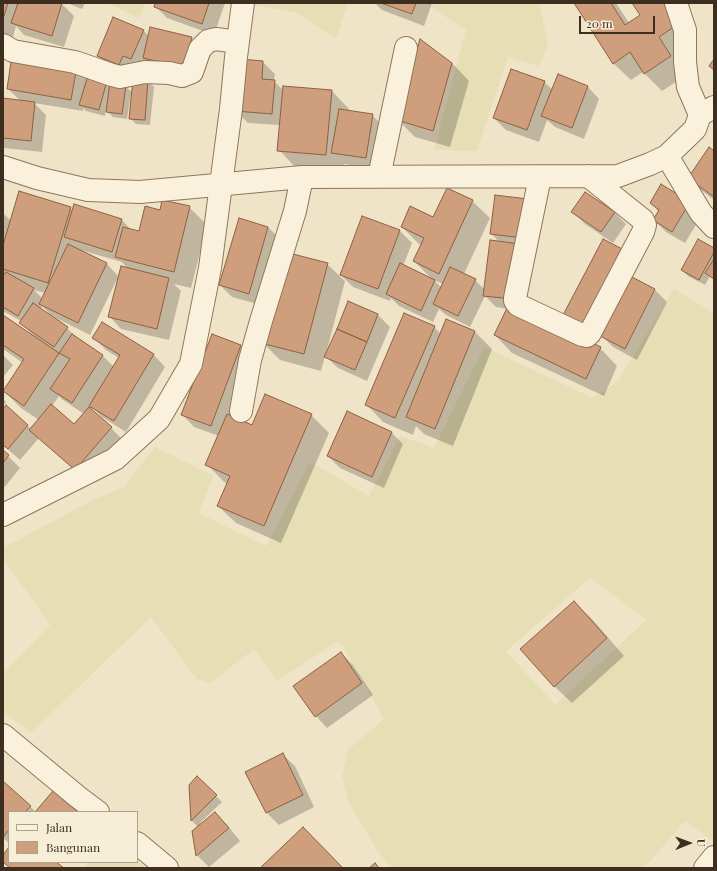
<!DOCTYPE html>
<html>
<head>
<meta charset="utf-8">
<style>
	body { margin:0 }
	#map { position:relative; width:717px; height:871px; overflow:hidden; background:#f0e4c8; font-family:"Playfair Display",serif }
	canvas { display:block }
	.frame { position:absolute; inset:0; border:4px solid #3d2e20; pointer-events:none }
	.legend { position:absolute; left:8px; top:811px; width:130px; height:52px; box-sizing:border-box; background:#f7eed8; border:1px solid #ada18e; margin:0; padding:5px 7px; list-style:none; font-size:12px; color:#3d2e20 }
	.legend li { display:flex; align-items:center; gap:8px; height:20px }
	.legend b { width:20px; border:1px solid #ada18e }
	.north { position:absolute; left:669px; top:823px; width:40px; height:40px; -webkit-text-stroke:3px #f7eed8; paint-order:stroke; rotate:89deg; font-size:11px; font-weight:700; line-height:16px; text-align:center; color:#3d2e20 }
	.north::after { content:''; display:block; margin:auto; width:14px; height:18px; background:#3d2e20; clip-path:polygon(50% 0,100% 100%,50% 72%,0 100%) }
	.scale { position:absolute; left:579px; top:16px; width:76px; height:18px; box-sizing:border-box; border:2px solid #3d2e20; border-top:0; padding-left:5px; font-size:12px; line-height:14px; white-space:nowrap; color:#3d2e20; -webkit-text-stroke:3px #f7eed8; paint-order:stroke }
</style>
</head>
<body>
<div id="map">
<canvas width="717" height="871"></canvas>
<div class="frame"></div>
<ul class="legend">
<li><b style="height:5px;background:#faf1dc"></b>Jalan</li>
<li><b style="height:11px;background:#cf9f7d"></b>Bangunan</li>
</ul>
<div class="north">U</div>
<div class="scale">20 m</div>
</div>
<script>
const ctx = document.querySelector('canvas').getContext('2d');
ctx.lineJoin = 'round';
function paint(path, color) {
  ctx.fillStyle = color;
  ctx.fill(path, 'evenodd');
}
function toPath(rows) {
  const path = new Path2D();
  for (const r of rows) {
    path.moveTo(r[0], r[1]);
    for (let i = 2; i < r.length; i += 2) path.lineTo(r[i], r[i + 1]);
  }
  return path;
}
function strokePath(path, color, width, dash) {
  ctx.strokeStyle = color;
  ctx.lineWidth = width;
  ctx.lineCap = dash ? 'butt' : 'round';
  ctx.setLineDash(dash || []);
  ctx.stroke(path);
}
const farmland = toPath([
	[107,3,145,3,139,18],
	[254,3,348,3,336,39,297,13,253,5],
	[425,3,539,3,548,44,539,66,508,57,477,151,434,150,466,30],
	[674,289,714,313,714,842,685,821,644,868,391,868,376,849,349,803,342,777,348,750,384,719,343,646,338,641,277,681,254,649,210,683,197,679,151,617,31,733,3,711,3,674,50,625,3,558,3,548,91,501,124,487,155,447,214,476,198,513,266,546,310,462,369,496,400,436,434,448,484,347,593,398,618,381],
	[590,578,646,620,555,705,506,651],
	[137,860,146,868,84,868,89,862,137,862]
]);
const shadow = toPath([
	[3,3,62,4,74,16,64,47,24,35,16,26,13,37,3,34],
	[67,3,85,3,82,9],
	[156,3,225,3,214,35,167,18,155,6],
	[375,3,432,3,424,26,382,10],
	[575,3,616,3,629,23,641,15,633,3,670,3,688,74,662,91,643,72,631,80,613,63],
	[143,30,149,36,191,38,203,50,156,69,147,61,143,71,110,67,98,55],
	[263,62,275,74,274,81,284,91,284,87,332,91,349,109,349,111,372,115,384,127,378,170,344,164,343,172,296,168,279,150,281,125,248,123,236,111],
	[452,63,469,81,450,147,415,137,398,120],
	[76,67,88,79,125,86,133,93,148,81,154,87,150,125,136,124,130,118,133,95,131,94,127,119,113,117,106,110,105,116,86,111,83,108,83,111,34,103,46,115,42,152,4,148,3,147,3,99,21,101,8,89],
	[558,75,588,87,599,99,584,139,555,127,547,120,539,142,506,130,494,118,544,82,553,90],
	[714,152,714,200,701,190,689,178],
	[661,186,702,215,685,243,666,232,654,220,659,212,651,203],
	[496,196,522,248,524,311,600,348,617,366,604,396,512,353,495,335,507,309,496,307,485,296,470,327,446,315,439,309,433,322,399,306,391,298,390,301,353,287,341,275,363,217,400,231,412,243,403,266,432,279,414,261,421,245,419,244,402,227,434,218,472,201,490,218,464,274,475,280,485,290,499,242,491,233],
	[434,280,443,284,441,287],
	[189,207,207,225,191,288,174,284,181,291,169,340,121,329,110,317,119,277,118,277,90,335,52,316,42,306,41,309,67,328,79,340,103,356,114,367,119,358,106,350,94,338,102,323,154,355,165,367,126,432,102,417,90,405,88,408,111,428,123,440,87,481,39,438,20,460,3,445,3,410,28,426,31,429,39,420,21,408,4,391,23,363,3,349,3,316,32,336,33,335,21,323,21,321,3,311,3,248,6,238,5,237,3,241,3,213,11,221,70,208,73,211,121,219,132,231,139,232,161,211],
	[77,249,122,262,128,269,119,277,107,264,77,250],
	[34,290,46,293,43,299],
	[59,396,63,400,84,414,74,426,52,406],
	[573,212,614,212,626,224,613,243,585,224],
	[268,227,280,239,261,305,232,297,220,285],
	[714,249,714,280,710,276,705,285,688,276,682,270],
	[627,253,639,265,632,278,655,290,667,302,637,360,613,347,602,336,599,342,575,329],
	[327,264,345,281,327,350,328,351,349,302,378,315,390,327,367,381,338,368,325,356,321,371,280,360,263,343],
	[434,327,441,334,475,332,492,349,453,446,424,434,416,426,413,435,383,422,366,404],
	[240,346,252,358,231,417,252,426,311,415,329,433,281,543,236,523,218,506,228,484,224,482,207,464,219,436,194,427,183,415],
	[3,355,13,365,3,377],
	[3,399,6,402,3,406],
	[391,432,403,444,384,488,340,468,328,456],
	[3,451,20,468,3,489],
	[574,602,592,619,624,656,572,703,554,686],
	[341,653,353,665,373,695,327,728,316,716],
	[283,755,295,766,314,807,279,825,267,813,247,773],
	[197,777,222,802,200,823,201,824,215,813,227,825,240,841,209,867,197,855,193,832,198,827,192,821,190,785],
	[3,782,36,812,9,812,9,843,3,838]
]);
const building = toPath([
	[3,3,8,3,3,19,3,3],
	[18,3,62,3,52,36,11,23,18,3],
	[155,3,209,3,202,24,154,7,155,3],
	[381,3,416,3,412,14,381,3],
	[574,3,611,3,625,25,640,15,632,3,665,3,678,24,659,37,671,56,644,74,630,52,613,64,574,3],
	[113,17,144,30,131,59,123,56,119,65,97,56,113,17],
	[150,27,192,37,185,68,143,58,150,27],
	[420,39,452,63,433,131,397,120,420,39],
	[12,55,77,66,71,100,7,89,12,55],
	[240,59,263,61,262,79,275,80,272,114,235,111,240,59],
	[714,59,714,70,709,66,714,59],
	[511,69,545,81,527,130,493,118,511,69],
	[89,72,108,77,99,110,79,105,89,72],
	[558,74,588,86,572,128,541,116,558,74],
	[133,79,148,80,145,120,129,119,133,79],
	[110,82,126,85,122,114,106,112,110,82],
	[283,86,332,90,326,155,277,151,283,86],
	[3,98,35,102,31,141,3,138,3,98],
	[339,109,373,114,366,158,331,153,339,109],
	[709,147,714,151,714,197,688,178,709,147],
	[661,184,690,202,672,232,653,220,659,210,650,203,661,184],
	[447,188,473,200,439,274,413,261,424,238,401,227,410,206,433,217,447,188],
	[19,191,71,207,48,283,3,269,3,245,19,191],
	[585,192,615,212,601,232,571,212,585,192],
	[495,195,528,199,523,238,490,234,495,195],
	[162,200,190,206,174,272,115,257,123,227,139,231,145,206,160,210,162,200],
	[74,204,122,219,112,252,64,237,74,204],
	[362,216,400,230,378,289,340,275,362,216],
	[239,218,268,227,249,294,219,285,239,218],
	[603,239,628,252,587,331,562,317,603,239],
	[698,239,714,248,714,252,699,280,681,270,698,239],
	[490,240,520,244,513,299,483,296,490,240],
	[68,244,107,263,78,323,39,304,68,244],
	[285,252,328,263,304,354,261,343,285,252],
	[714,259,714,279,705,273,714,259],
	[400,263,435,280,421,311,386,294,400,263],
	[121,266,169,278,157,329,108,317,121,266],
	[450,267,476,279,458,316,433,304,450,267],
	[6,272,34,288,18,316,3,307,3,276,6,272],
	[630,276,655,289,625,349,600,336,630,276],
	[348,301,378,314,367,342,337,329,348,301],
	[33,303,68,327,54,347,19,323,33,303],
	[509,304,601,347,586,379,494,335,509,304],
	[404,313,435,326,395,418,365,405,404,313],
	[3,315,59,353,24,406,3,391,24,359,3,345,3,315],
	[446,319,475,331,435,429,406,417,446,319],
	[102,322,154,354,114,421,89,406,120,355,92,338,102,322],
	[337,329,367,342,355,370,324,357,337,329],
	[72,334,103,355,72,403,50,389,70,359,59,353,72,334],
	[212,334,241,345,211,426,181,415,212,334],
	[265,394,312,414,264,526,217,506,230,476,205,465,227,414,252,425,265,394],
	[51,404,74,424,89,407,112,427,75,470,29,430,51,404],
	[6,405,28,425,8,449,3,445,3,409,6,405],
	[347,411,392,432,372,477,327,456,347,411],
	[3,450,9,455,3,463,3,450],
	[574,601,607,638,554,687,520,649,574,601],
	[341,652,362,683,315,717,293,686,341,652],
	[283,753,303,795,266,813,245,772,283,753],
	[197,776,217,795,191,821,189,785,197,776],
	[3,781,31,806,25,812,9,812,9,830,3,837,3,781],
	[53,791,78,812,35,812,53,791],
	[215,812,229,828,196,856,192,831,215,812],
	[303,827,343,868,260,868,303,827],
	[9,847,9,862,56,862,64,868,10,868,3,862,3,855,9,847],
	[375,863,379,868,369,868,375,863]
]);
const minor = toPath([
	[676,3,685,30,685,62,688,87,700,115],
	[3,45,13,51,75,62,112,75,120,77,145,72,169,73,182,76,192,72,200,49,208,41,216,39,238,42],
	[667,156,701,213,714,227],
	[3,167,37,178,88,190,140,192,302,177,618,176,650,164,667,156,695,129,700,115,714,107],
	[379,177,406,48],
	[540,177,515,298,515,301,518,305,582,335,587,336,590,333,643,232,645,225,643,220,588,176],
	[241,411,250,360,261,321,295,211,302,177],
	[3,515,115,459,159,419,191,364,210,268,231,109,236,57,243,3],
	[3,735,78,797,98,812],
	[137,843,167,868],
	[705,868,714,857]
]);
paint(farmland, '#e6deb5');
paint(shadow, '#0003');
paint(building, '#cf9f7d');
strokePath(building, '#8d5f41', 1);
strokePath(minor, '#8d765c', 24);
strokePath(minor, '#faf1dc', 22);
</script>
</body>
</html>
